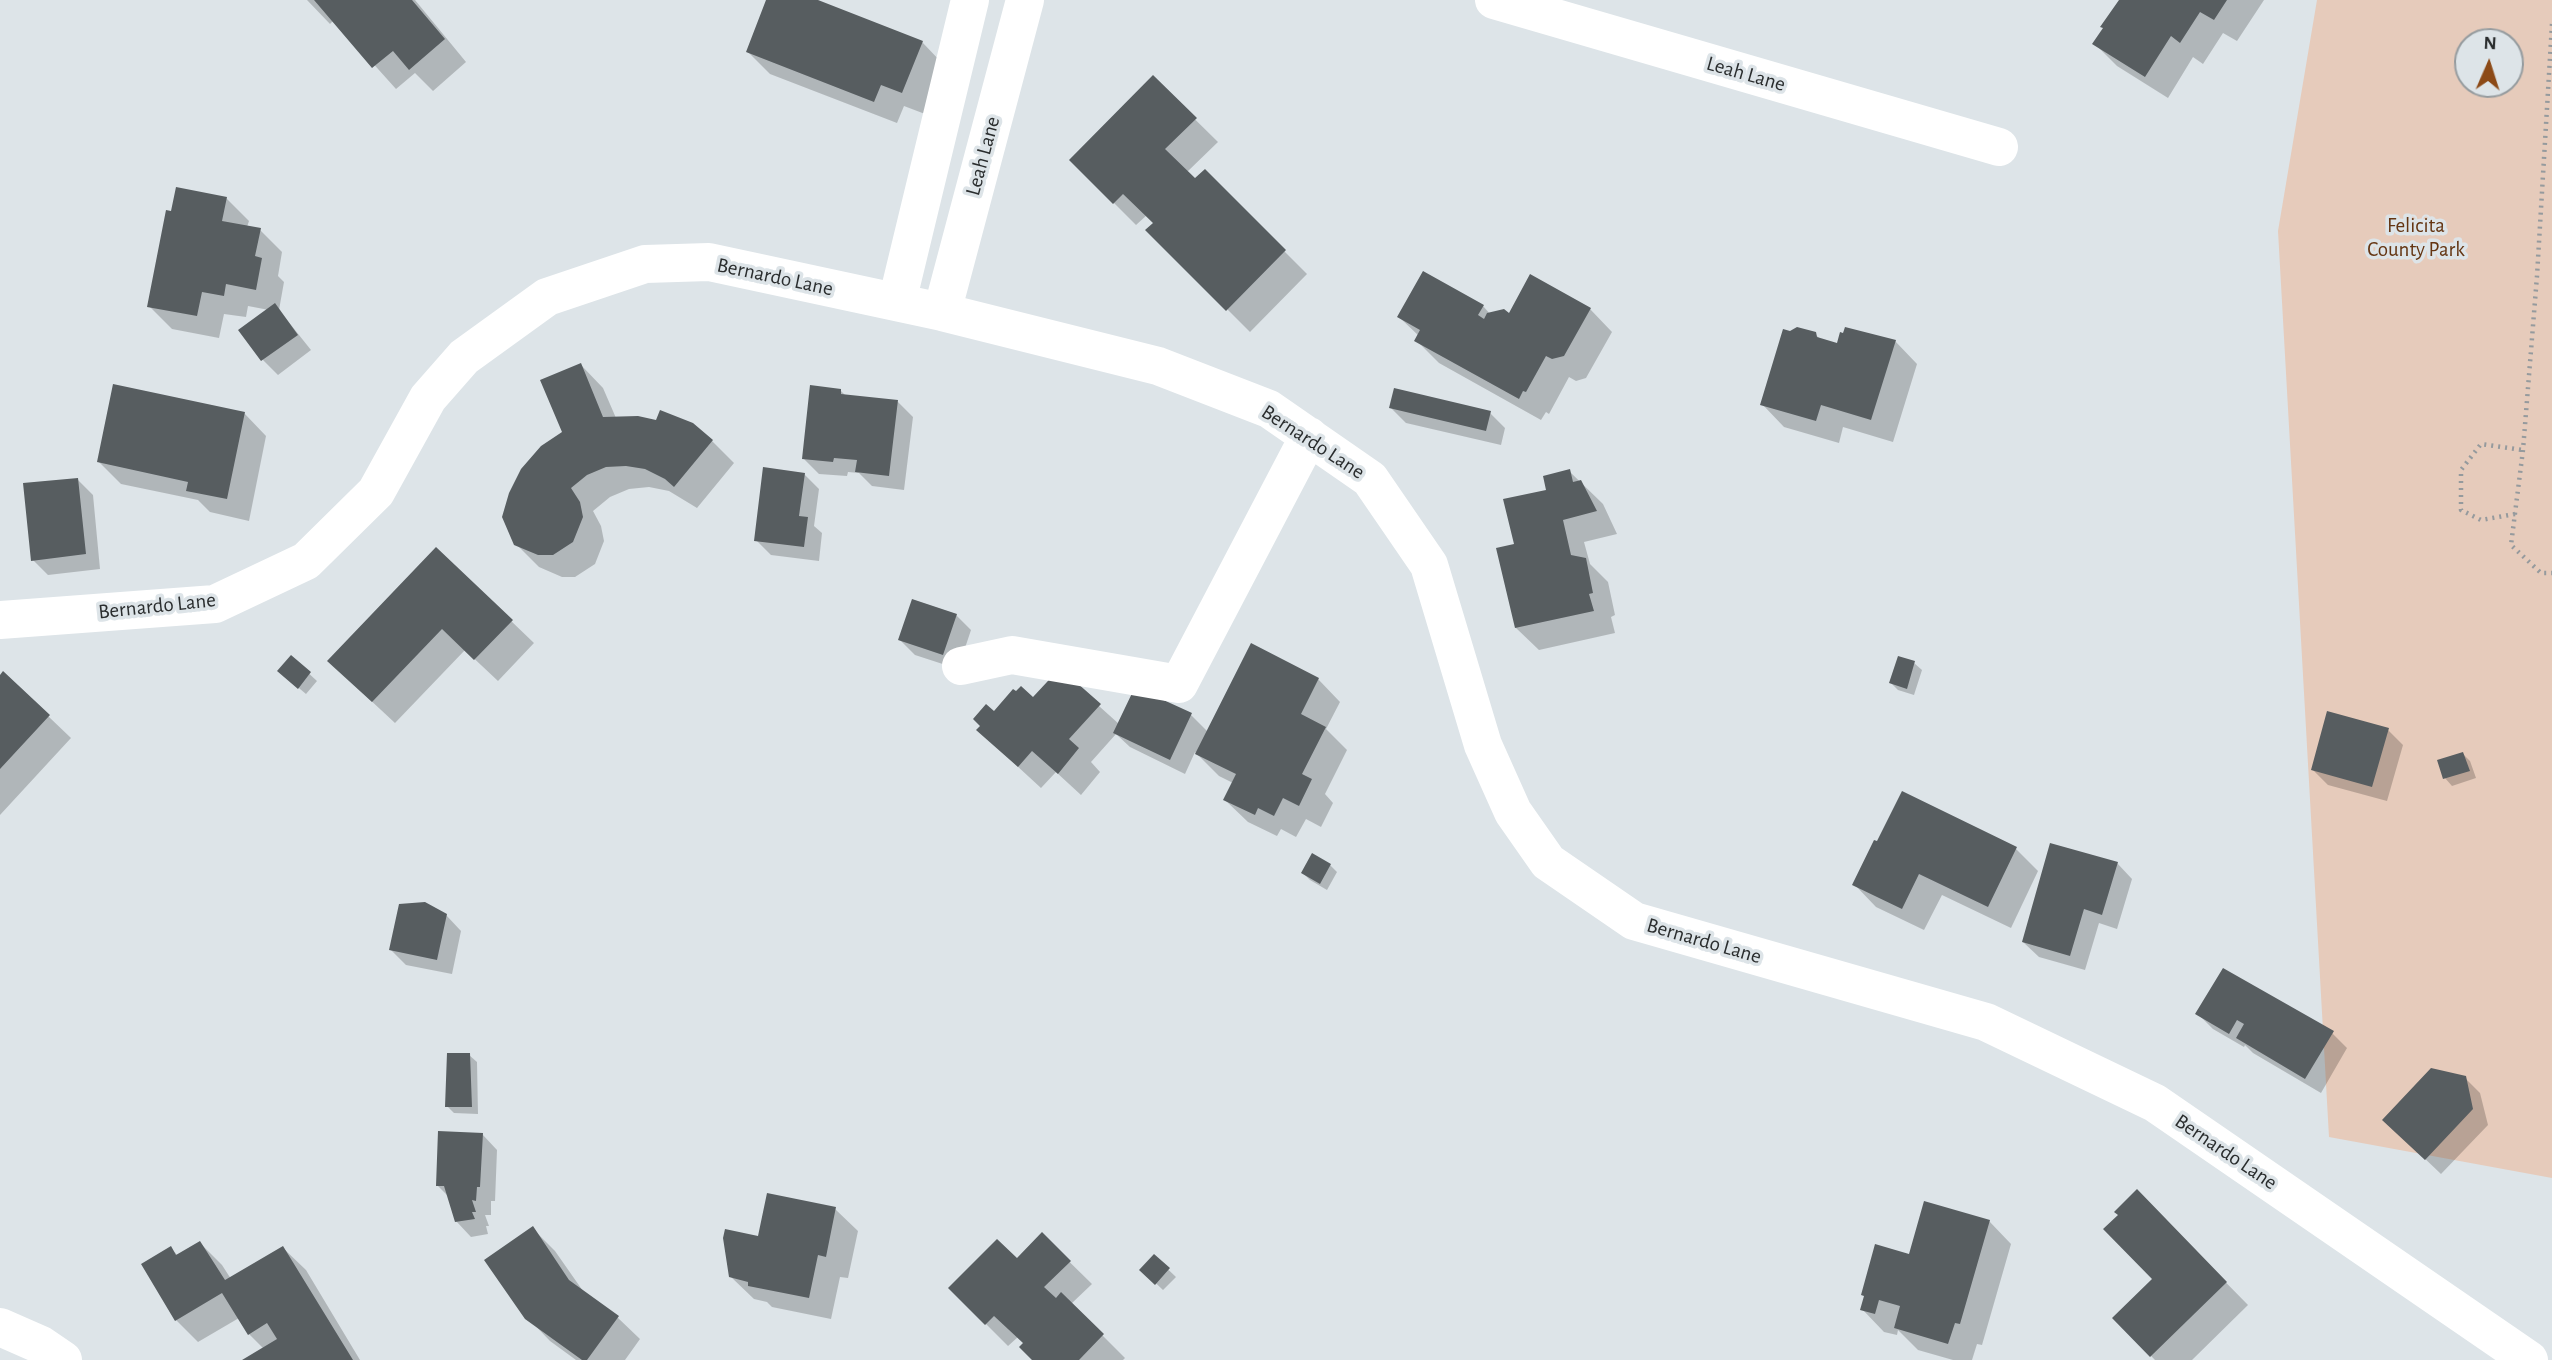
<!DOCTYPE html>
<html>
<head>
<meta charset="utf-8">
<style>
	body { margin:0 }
	#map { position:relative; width:2552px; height:1360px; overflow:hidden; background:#dde4e8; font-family:"Alegreya Sans",sans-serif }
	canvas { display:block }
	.north { position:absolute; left:2454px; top:28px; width:70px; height:70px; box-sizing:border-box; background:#dde4e8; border:2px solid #959b9e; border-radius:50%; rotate:3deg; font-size:19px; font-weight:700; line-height:28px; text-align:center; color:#2a2d2e }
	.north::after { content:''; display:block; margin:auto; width:24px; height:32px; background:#8c4a17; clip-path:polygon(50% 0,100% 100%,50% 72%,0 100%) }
</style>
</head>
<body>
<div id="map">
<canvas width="2552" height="1360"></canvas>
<div class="north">N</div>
</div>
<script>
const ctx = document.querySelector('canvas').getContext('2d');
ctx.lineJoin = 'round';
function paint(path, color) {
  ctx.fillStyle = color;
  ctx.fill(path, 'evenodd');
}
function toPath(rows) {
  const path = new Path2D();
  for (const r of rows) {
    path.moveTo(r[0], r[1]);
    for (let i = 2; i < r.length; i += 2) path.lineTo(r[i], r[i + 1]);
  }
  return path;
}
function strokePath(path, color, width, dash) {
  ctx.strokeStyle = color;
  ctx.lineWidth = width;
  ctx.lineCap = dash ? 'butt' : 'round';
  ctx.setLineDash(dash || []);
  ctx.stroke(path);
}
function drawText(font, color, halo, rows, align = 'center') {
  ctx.font = font + ' "Alegreya Sans",sans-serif';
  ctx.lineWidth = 7;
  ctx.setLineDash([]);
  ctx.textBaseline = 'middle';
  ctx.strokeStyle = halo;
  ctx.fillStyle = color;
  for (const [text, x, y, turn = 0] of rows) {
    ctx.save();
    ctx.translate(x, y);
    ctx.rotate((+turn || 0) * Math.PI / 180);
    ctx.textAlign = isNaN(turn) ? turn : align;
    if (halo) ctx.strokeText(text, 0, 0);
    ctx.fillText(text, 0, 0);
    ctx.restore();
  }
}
const green = toPath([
	[2317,0,2552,0,2552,1178,2329,1137,2278,231],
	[2468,42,2510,42,2510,84,2468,84]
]);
const shadow = toPath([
	[307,0,415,0,466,62,433,91,415,73,396,89,334,20,330,24],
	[768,0,813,0,922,42,944,65,925,114,904,106,897,123,770,74,748,52],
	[2120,0,2264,0,2237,41,2223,33,2203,64,2193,57,2168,98,2117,66,2095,44],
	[1153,78,1218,142,1187,172,1195,181,1205,172,1307,274,1250,332,1148,230,1155,223,1147,215,1136,225,1071,160],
	[226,198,249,221,247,227,260,230,282,252,278,276,284,282,279,310,311,350,278,375,263,360,269,310,248,306,246,317,224,314,219,338,172,329,149,306,172,213],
	[1483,306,1490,314,1509,316,1590,309,1612,332,1586,378,1576,381,1569,377,1549,414,1546,412,1541,420,1439,363,1416,340,1419,336,1399,317],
	[1791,333,1815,334,1821,340,1838,345,1895,341,1917,364,1893,442,1843,427,1839,443,1784,427,1762,404],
	[581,365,603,388,616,418,712,441,734,463,697,508,669,491,649,487,629,489,610,497,593,511,601,526,604,541,595,564,575,577,562,577,539,567,516,544,564,432],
	[840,390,846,396,898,402,913,417,904,490,872,486,859,473,848,472,847,476,819,474,804,459],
	[1391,408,1490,413,1505,428,1501,445,1406,423],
	[244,413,266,436,249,521,210,512,198,500,121,484,99,462],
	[1569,471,1603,504,1617,534,1584,542,1590,564,1608,582,1615,615,1611,617,1615,633,1539,650,1516,628,1516,545,1548,491],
	[804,474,819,489,814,526,822,533,819,561,771,555,756,540],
	[78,480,93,495,100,569,48,575,33,560],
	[436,549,534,643,498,681,465,650,395,723,352,683],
	[956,615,971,630,958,669,915,655,900,640],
	[291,657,317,681,306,694,287,678],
	[1914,663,1922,670,1914,695,1898,690,1891,683],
	[1060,671,1119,724,1191,715,1208,732,1318,679,1340,702,1326,729,1347,750,1325,794,1333,803,1321,827,1306,819,1296,837,1281,829,1277,836,1248,822,1225,800,1233,783,1219,776,1195,752,1185,774,1130,747,1116,734,1091,762,1100,772,1081,795,1056,772,1041,788,978,730,994,713,1034,699],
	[4,674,71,738,0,815,0,677],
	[2388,730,2403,745,2387,801,2328,785,2313,770],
	[2463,754,2470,761,2476,778,2452,786,2445,778],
	[2016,849,2038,871,2011,928,1942,895,1924,930,1876,907,1854,884],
	[1313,855,1330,865,1337,872,1327,890,1310,880,1303,873],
	[2117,863,2132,879,2117,929,2099,923,2085,970,2039,957,2023,942],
	[446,915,461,931,452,974,406,965,391,950],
	[2198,1014,2332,1033,2347,1048,2321,1093,2253,1053,2245,1045,2244,1047,2213,1029],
	[469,1055,477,1062,478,1114,454,1113,447,1106],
	[2465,1078,2480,1093,2488,1125,2441,1174,2400,1135],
	[482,1134,497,1150,495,1201,491,1201,491,1215,485,1215,489,1226,486,1226,488,1234,471,1237,456,1221,449,1197,437,1185],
	[2137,1192,2248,1305,2192,1360,2155,1360,2114,1318,2154,1279,2120,1215],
	[835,1209,858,1231,848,1278,840,1277,831,1319,772,1307,767,1302,754,1299,731,1277,760,1238],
	[1989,1221,2011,1244,1982,1345,1977,1344,1972,1360,1953,1360,1918,1350,1898,1330,1897,1335,1884,1332,1862,1309,1910,1256],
	[533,1229,555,1251,583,1291,617,1317,640,1339,625,1360,576,1360,550,1341,527,1317],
	[1042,1235,1092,1284,1071,1304,1125,1358,1123,1360,1034,1360,1025,1343,1018,1337,1008,1346,950,1288,1017,1260],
	[200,1243,222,1265,231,1279,283,1248,306,1270,360,1360,246,1360,264,1349,249,1334,239,1318,198,1342,176,1320,171,1248,178,1256],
	[1154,1256,1176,1277,1163,1290,1142,1270]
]);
const building = toPath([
	[314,0,412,0,445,39,409,70,393,51,372,68],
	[766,0,818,0,923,41,902,93,881,85,874,102,746,52],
	[2119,0,2227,0,2214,20,2200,12,2180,43,2171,36,2145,77,2092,44,2103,28,2100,27],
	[1153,75,1197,118,1165,149,1195,178,1205,169,1286,250,1226,311,1145,230,1153,223,1123,194,1113,204,1069,160],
	[176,187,227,197,222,221,261,228,255,256,262,258,256,290,226,284,224,296,202,292,197,316,147,307,166,210,171,211],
	[1423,271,1484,305,1478,315,1484,319,1487,313,1504,309,1509,313,1530,274,1591,308,1564,356,1552,359,1546,356,1526,392,1523,391,1519,399,1414,341,1420,330,1397,317],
	[275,303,298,335,261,361,238,330],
	[1797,327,1816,332,1817,337,1837,343,1840,332,1843,333,1845,327,1896,340,1871,420,1821,405,1816,421,1760,405,1783,329,1790,331],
	[581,363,603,417,638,416,656,420,660,410,693,423,713,440,674,487,665,479,645,469,626,466,606,467,587,475,571,488,580,502,583,517,573,542,553,555,538,555,514,545,502,517,509,493,521,469,541,446,562,432,540,380],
	[113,384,245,412,227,499,186,491,188,482,97,462],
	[810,385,841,389,841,394,898,400,889,476,855,472,857,460,834,458,833,462,802,459],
	[1394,388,1491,411,1486,431,1389,408],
	[763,467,805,473,799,516,808,517,804,547,754,541],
	[1570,469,1573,482,1581,480,1597,511,1563,520,1571,555,1586,558,1593,593,1589,594,1594,611,1515,628,1496,548,1514,544,1503,499,1546,490,1543,476],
	[78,478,86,554,31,561,23,483],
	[436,547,513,620,474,660,442,629,372,702,327,661],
	[912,599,957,614,943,655,898,640],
	[1251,643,1319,678,1301,714,1326,727,1302,774,1312,779,1299,806,1283,798,1274,816,1258,808,1255,815,1223,800,1236,774,1195,754],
	[291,655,311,672,298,689,277,671],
	[1898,656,1915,661,1907,689,1889,683],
	[1060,668,1101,704,1069,739,1079,748,1058,774,1032,751,1018,767,976,730,980,726,973,719,986,704,994,711,1013,689,1016,691,1021,686,1033,697],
	[3,671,50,715,0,769,0,675],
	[1135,687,1192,713,1170,760,1113,733],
	[2327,711,2389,728,2372,787,2311,770],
	[2463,752,2470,771,2443,779,2437,760],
	[1902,791,2017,847,1988,907,1919,874,1902,909,1852,885,1874,840,1877,841],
	[2050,843,2118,862,2102,915,2084,909,2070,956,2022,942],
	[1312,853,1331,864,1320,884,1301,873],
	[425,902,447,914,437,960,389,950,399,904],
	[2223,968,2334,1031,2305,1079,2236,1038,2244,1024,2237,1020,2229,1034,2195,1014],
	[447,1053,470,1053,472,1107,445,1107],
	[2431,1068,2466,1076,2473,1109,2425,1160,2382,1120],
	[438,1131,483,1133,480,1187,477,1187,476,1201,472,1200,476,1212,472,1212,475,1219,455,1222,444,1186,436,1186],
	[2137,1189,2227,1282,2150,1357,2112,1318,2152,1279,2103,1229,2118,1215,2114,1212],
	[767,1193,836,1207,826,1257,818,1255,809,1298,748,1286,748,1282,729,1277,723,1238,725,1229,758,1236],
	[1924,1201,1990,1220,1960,1324,1955,1323,1948,1344,1894,1328,1900,1306,1879,1300,1875,1314,1860,1310,1864,1296,1861,1295,1875,1244,1909,1254],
	[533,1226,569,1280,619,1316,587,1360,582,1360,525,1319,484,1260],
	[1042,1232,1071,1261,1044,1287,1056,1298,1061,1292,1104,1334,1079,1360,1032,1360,1019,1347,1023,1343,994,1316,985,1325,948,1288,997,1239,1017,1258],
	[200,1241,225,1280,283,1246,353,1360,242,1360,277,1339,267,1323,248,1335,222,1293,175,1321,141,1264,171,1246,176,1255],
	[1154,1254,1170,1268,1155,1285,1139,1270]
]);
const path = toPath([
	[2552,24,2537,276,2523,450,2511,545,2541,573,2552,573],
	[2515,514,2481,520,2461,510,2461,470,2481,444,2523,450]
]);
const minor = toPath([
	[1494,0,1999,147],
	[897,302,970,0],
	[942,312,1025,0],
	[0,620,215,604,306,561,376,492,428,398,464,357,547,297,645,264,709,262,942,312,1158,366,1269,409,1370,479,1429,565,1483,745,1513,812,1548,862,1634,921,1986,1022,2155,1103,2529,1360],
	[961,666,1012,655,1179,684,1309,436],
	[0,1327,41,1345,63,1360]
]);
const streetNames = [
	["Leah Lane",1746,74,16],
	["Leah Lane",983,156,-75],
	["Bernardo Lane",775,277,12],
	["Bernardo Lane",1313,442,33],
	["Bernardo Lane",157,606,-6],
	["Bernardo Lane",1704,941,16],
	["Bernardo Lane",2226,1152,34]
];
const parkNames = [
	["Felicita",2416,226],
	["County Park",2416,250]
];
paint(green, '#e6cbbb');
paint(shadow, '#0003');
paint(building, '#575d60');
strokePath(path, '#959a9d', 4.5, [2, 5]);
strokePath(minor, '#fff', 38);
drawText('21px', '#2a2d2e', '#dde4e8', streetNames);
drawText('21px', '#643512', '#dde4e8', parkNames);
</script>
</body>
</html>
